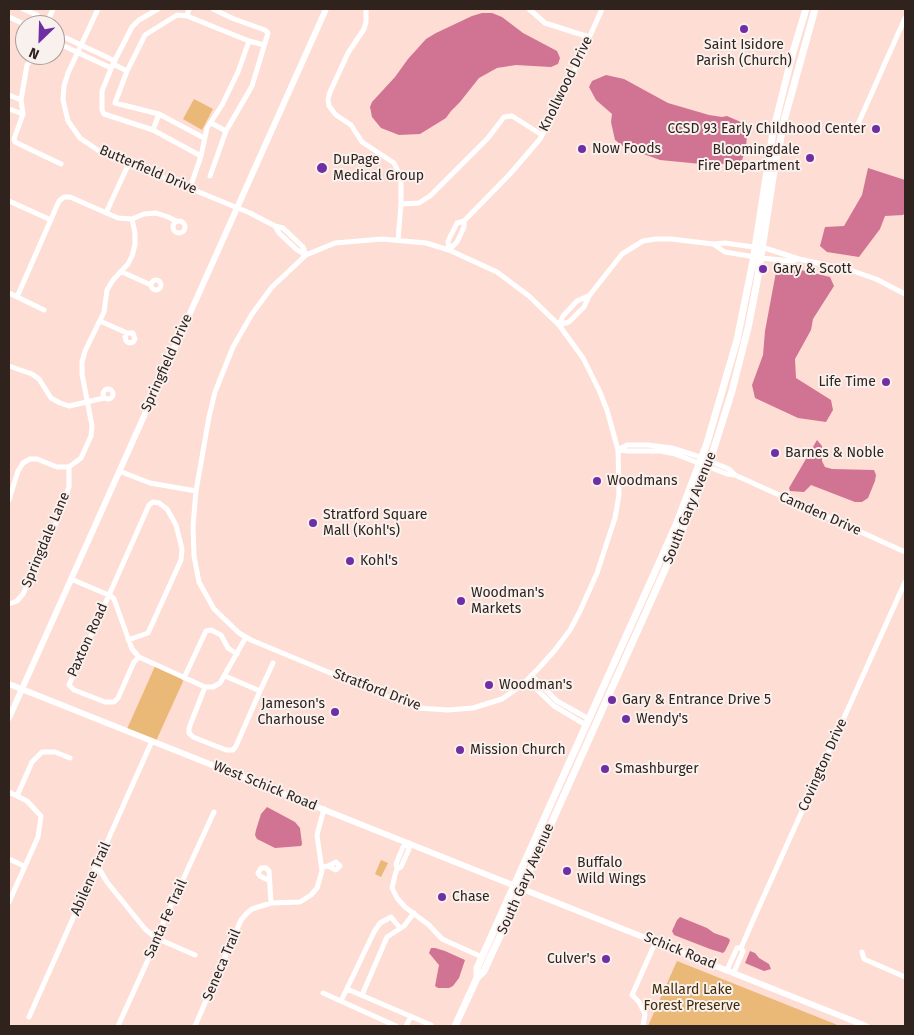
<!DOCTYPE html>
<html>
<head>
<meta charset="utf-8">
<style>
	body { margin:0 }
	#map { position:relative; width:914px; height:1035px; overflow:hidden; background:#feddd4; font-family:"Fira Sans",sans-serif }
	canvas { display:block }
	.frame { position:absolute; inset:0; border:10px solid #30221d; pointer-events:none }
	.north { position:absolute; left:15px; top:15px; width:50px; height:50px; box-sizing:border-box; background:#f9f1ee; border:1px solid #a99e9a; border-radius:50%; rotate:204deg; font-size:14px; font-weight:700; line-height:20px; text-align:center; color:#30221d }
	.north::after { content:''; display:block; margin:auto; width:18px; height:22px; background:#6f2ea3; clip-path:polygon(50% 0,100% 100%,50% 72%,0 100%) }
</style>
</head>
<body>
<div id="map">
<canvas width="914" height="1035"></canvas>
<div class="frame"></div>
<div class="north">N</div>
</div>
<script>
const ctx = document.querySelector('canvas').getContext('2d');
ctx.lineJoin = 'round';
function paint(path, color) {
  ctx.fillStyle = color;
  ctx.fill(path, 'evenodd');
}
function toPath(rows) {
  const path = new Path2D();
  for (const r of rows) {
    if (r.length === 3) {
      path.moveTo(r[0] + r[2], r[1]);
      path.arc(r[0], r[1], r[2], 0, 2 * Math.PI);
      continue;
    }
    path.moveTo(r[0], r[1]);
    for (let i = 2; i < r.length; i += 2) path.lineTo(r[i], r[i + 1]);
  }
  return path;
}
function strokePath(path, color, width, dash) {
  ctx.strokeStyle = color;
  ctx.lineWidth = width;
  ctx.lineCap = dash ? 'butt' : 'round';
  ctx.setLineDash(dash || []);
  ctx.stroke(path);
}
function drawText(font, color, halo, rows, align = 'center') {
  ctx.font = font + ' "Fira Sans",sans-serif';
  ctx.lineWidth = 4;
  ctx.setLineDash([]);
  ctx.textBaseline = 'middle';
  ctx.strokeStyle = halo;
  ctx.fillStyle = color;
  for (const [text, x, y, turn = 0] of rows) {
    ctx.save();
    ctx.translate(x, y);
    ctx.rotate((+turn || 0) * Math.PI / 180);
    ctx.textAlign = isNaN(turn) ? turn : align;
    if (halo) ctx.strokeText(text, 0, 0);
    ctx.fillText(text, 0, 0);
    ctx.restore();
  }
}
const green = toPath([
	[194,99,213,109,202,130,183,119],
	[156,664,185,677,156,741,127,729],
	[381,860,388,863,381,877,375,874],
	[677,961,840,1026,648,1026]
]);
const water = toPath([
	[482,13,492,13,502,17,523,33,557,51,560,58,558,64,551,67,516,65,497,68,479,78,460,102,451,111,446,118,420,134,399,135,381,128,372,117,370,107,372,102,395,77,408,59,426,39,436,33,472,16],
	[606,75,624,79,668,103,709,115,722,117,727,116,743,123,747,135,746,148,742,160,731,164,701,164,660,160,624,147,615,140,611,122,612,114,596,100,589,87,592,81],
	[868,168,905,180,905,213,903,215,885,216,880,229,859,257,827,252,820,246,825,227,844,226,862,195],
	[801,270,830,277,834,286,813,319,811,330,795,359,796,378,831,400,833,410,826,422,798,418,755,398,752,385,763,355,765,331,776,272],
	[817,440,822,446,822,461,825,467,832,469,874,470,876,475,875,481,868,498,862,502,855,502,811,485,804,492,790,491,789,488],
	[267,807,295,822,300,828,302,844,301,846,275,848,257,839,255,835,256,830,261,814],
	[680,917,707,928,714,933,728,938,730,940,729,943,725,951,723,953,710,949,674,935,672,931,677,920],
	[431,948,435,948,445,951,465,960,459,978,453,986,449,988,438,988,435,986,439,965,429,953],
	[750,951,755,953,759,958,769,964,771,969,764,971,745,963]
]);
const minor = toPath([
	[23,9,37,15,33,25],
	[98,9,68,73,64,86,63,100,68,121,80,138,99,151,250,213,275,226,283,228,303,247,306,255],
	[158,9,139,20,132,27,113,64,102,91,102,110,104,114,153,130,201,156],
	[366,9,366,22,364,29,348,53,330,92,328,99,329,106,336,115,351,125,362,142,394,163,401,177,401,204],
	[529,9,545,23,589,37],
	[187,16,189,9],
	[9,17,26,25],
	[46,25,53,9],
	[55,38,66,38,115,61],
	[249,41,264,45],
	[55,45,64,46,111,68],
	[35,55,27,65,21,100,23,114,14,139,15,142,61,164],
	[113,64,127,71],
	[9,95,21,100],
	[9,109,23,114],
	[211,123,226,131,252,86,268,33,265,30,234,19,213,9],
	[153,130,159,114],
	[854,133,905,18],
	[210,176,226,131],
	[190,188,201,156,207,128,222,105,238,72,249,41,187,16,177,15,145,35,127,71,115,103,159,114,204,138],
	[9,201,51,220],
	[106,213,129,163],
	[179,227,6],
	[275,226,279,233,296,249,305,255],
	[382,239,426,243,449,250,497,272,529,296,559,325,583,358,599,390,607,410,618,450,619,495,615,518,597,573,580,611,570,630,555,650,538,669,522,685,502,699,473,708,448,710,418,708,393,699,251,640,239,633,214,609,199,582,194,556,193,526,196,491,209,417,215,392,233,347,252,314,272,287,306,255,335,243,382,239],
	[398,240,401,204,419,203,430,196,488,138,504,117,512,116,542,135],
	[713,244,725,252,761,258,791,261,799,259],
	[449,250,448,241,457,223,464,221,510,174,540,139,558,107,602,9],
	[449,250,457,242,464,227,464,221],
	[122,272,151,285],
	[156,285,5],
	[9,293,44,310],
	[17,297,59,201,64,197,70,197,118,218,132,219,144,214,156,213,168,217,176,221],
	[100,321,127,333,133,333,135,339,133,342,129,343,126,341,125,337,127,333],
	[559,325,569,322,584,307,589,296,622,254,643,241,656,239,671,239,713,244,725,243,768,249,799,259,850,270,876,279,905,294],
	[559,325,563,316,577,301,588,296],
	[9,366,32,374,39,379,51,398,60,403,69,406,104,398],
	[108,394,5],
	[618,450,627,445,648,445,672,448,697,456,729,469,735,475,905,552],
	[618,450,627,451,661,451,675,454,727,474,735,475],
	[119,471,150,483,196,491],
	[9,500,18,471,23,463,30,459,37,459,57,467,69,467,81,458,91,436,92,426,82,374,82,362,85,351,104,312,107,290,113,280,128,264,132,256,135,245,135,233,132,219],
	[71,579,111,596,114,599,132,649,139,657,205,687,213,687,220,683,246,637],
	[9,604,17,601,23,594,53,531,69,487,69,467],
	[128,640,148,633,181,560,182,549,176,525,167,509,159,503,153,502,149,505,69,685,74,690,105,702,114,702,118,698,134,662,139,657],
	[532,676,557,701,589,719],
	[184,678,206,631,211,630,221,635,228,648,237,654],
	[527,680,554,706,586,725],
	[205,687,189,728,189,733,193,737,226,750,233,750,236,746,260,691,225,676],
	[260,691,273,663],
	[9,792,27,801,41,816,38,837,9,902],
	[17,796,32,762,42,752,55,752,70,758],
	[409,843,409,849,401,867,397,869,395,875,392,888,397,898,405,907,429,925,442,939,482,957],
	[9,859,24,866],
	[97,865,107,882,145,929,156,938,195,955],
	[322,867,328,866,336,862,340,866,336,870,328,866],
	[397,869,396,864,403,847,409,843],
	[268,880,260,876,258,873,261,868,266,868,269,871,271,903],
	[862,952,864,959,905,977],
	[727,970,737,948,741,948],
	[734,972,743,951,741,948,754,918,905,582],
	[347,989,431,1025],
	[323,993,396,1026],
	[362,995,387,937,404,926,414,913],
	[341,1001,374,932,380,923,391,917,400,928],
	[29,1017,152,741],
	[118,1026,152,951,156,938,214,812],
	[195,1026,241,920,247,913,252,909,271,903,300,902,311,895,317,888,322,871,317,835,324,809],
	[406,1026,411,1016],
	[643,1026,645,1014,639,1002,632,995,656,941]
]);
const tertiary = toPath([
	[9,684,866,1026],
	[9,718,326,9]
]);
const secondary = toPath([
	[477,978,484,971,547,833,680,536,710,461,732,391,748,328,757,282,774,171,785,117,815,9],
	[455,1026,477,978,477,968,676,525,707,443,737,340,753,261,773,132,793,52,806,9]
]);
const markers = [
	[744,29,5,"#6f2ea3"],
	[876,129,5,"#6f2ea3"],
	[582,149,5,"#6f2ea3"],
	[810,158,5,"#6f2ea3"],
	[322,168,6,"#6f2ea3"],
	[763,269,5,"#6f2ea3"],
	[886,382,5,"#6f2ea3"],
	[775,453,5,"#6f2ea3"],
	[597,481,5,"#6f2ea3"],
	[313,523,5,"#6f2ea3"],
	[350,561,5,"#6f2ea3"],
	[461,601,5,"#6f2ea3"],
	[489,685,5,"#6f2ea3"],
	[612,700,5,"#6f2ea3"],
	[335,712,5,"#6f2ea3"],
	[626,719,5,"#6f2ea3"],
	[460,750,5,"#6f2ea3"],
	[605,769,5,"#6f2ea3"],
	[567,871,5,"#6f2ea3"],
	[442,897,5,"#6f2ea3"],
	[606,959,5,"#6f2ea3"]
];
const poiNames = [
	["Saint Isidore",744,45,"center"],
	["Parish (Church)",744,61,"center"],
	["CCSD 93 Early Childhood Center",866,129,"right"],
	["Now Foods",592,149],
	["Bloomingdale",800,150,"right"],
	["Fire Department",800,166,"right"],
	["DuPage",333,160],
	["Medical Group",333,176],
	["Gary & Scott",773,269],
	["Life Time",876,382,"right"],
	["Barnes & Noble",785,453],
	["Woodmans",607,481],
	["Stratford Square",323,515],
	["Mall (Kohl's)",323,531],
	["Kohl's",360,561],
	["Woodman's",471,593],
	["Markets",471,609],
	["Woodman's",499,685],
	["Gary & Entrance Drive 5",622,700],
	["Jameson's",325,704,"right"],
	["Charhouse",325,720,"right"],
	["Wendy's",636,719],
	["Mission Church",470,750],
	["Smashburger",615,769],
	["Buffalo",577,863],
	["Wild Wings",577,879],
	["Chase",452,897],
	["Culver's",596,959,"right"]
];
const streetNames = [
	["Knollwood Drive",566,84,-64],
	["Butterfield Drive",148,170,23],
	["Springfield Drive",167,363,-66],
	["South Gary Avenue",690,508,-68],
	["Camden Drive",820,514,24],
	["Springdale Lane",46,540,-67],
	["Paxton Road",88,640,-66],
	["Stratford Drive",377,690,21],
	["Covington Drive",823,765,-66],
	["West Schick Road",265,786,22],
	["Abilene Trail",91,879,-66],
	["South Gary Avenue",526,879,-66],
	["Santa Fe Trail",166,919,-66],
	["Schick Road",680,951,22],
	["Seneca Trail",222,965,-67]
];
const parkNames = [
	["Mallard Lake",692,990],
	["Forest Preserve",692,1006]
];
paint(green, '#eab877');
paint(water, '#d17392');
strokePath(minor, '#fff', 5);
strokePath(tertiary, '#fff', 6);
strokePath(secondary, '#fff', 7);
for (const [x, y, r, color] of markers) {
  const dot = new Path2D();
  dot.arc(x, y, r, 0, 2 * Math.PI);
  ctx.fillStyle = color;
  ctx.fill(dot);
  strokePath(dot, '#f9f1ee', 2);
}
drawText('14px', '#30221d', '#f9f1ee', poiNames, 'left');
drawText('14px', '#30221d', '#f9f1ee', streetNames);
drawText('14px', '#442c07', '#f9f1ee', parkNames);
</script>
</body>
</html>
